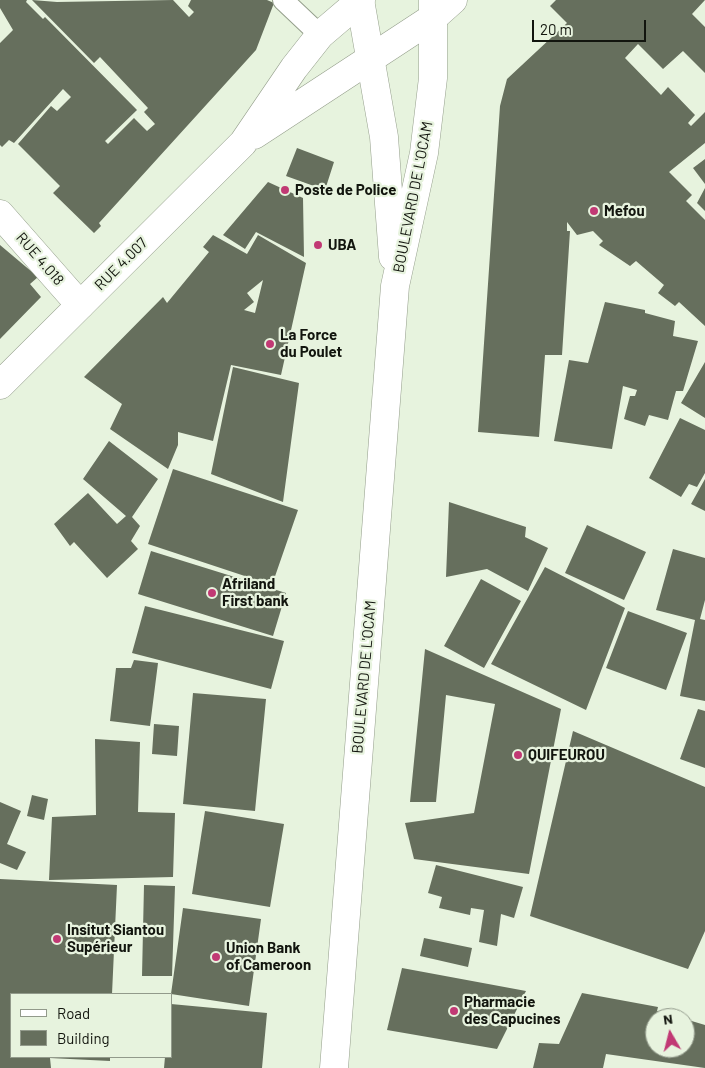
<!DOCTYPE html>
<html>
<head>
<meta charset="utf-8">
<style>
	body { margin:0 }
	#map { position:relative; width:705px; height:1068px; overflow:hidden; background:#e7f3de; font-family:Barlow,sans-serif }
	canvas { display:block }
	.legend { position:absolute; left:10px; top:993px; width:162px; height:65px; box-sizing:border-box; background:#e7f3de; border:1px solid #929a8b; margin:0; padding:6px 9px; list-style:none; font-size:15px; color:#12150e }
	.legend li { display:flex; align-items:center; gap:10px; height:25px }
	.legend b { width:25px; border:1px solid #929a8b }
	.north { position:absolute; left:645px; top:1008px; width:50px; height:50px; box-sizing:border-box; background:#e7f3de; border:1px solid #929a8b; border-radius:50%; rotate:352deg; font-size:14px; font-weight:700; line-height:20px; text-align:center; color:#12150e }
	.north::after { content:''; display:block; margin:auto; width:18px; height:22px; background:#c13974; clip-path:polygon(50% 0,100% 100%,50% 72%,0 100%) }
	.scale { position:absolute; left:532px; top:20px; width:114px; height:22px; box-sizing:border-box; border:2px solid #12150e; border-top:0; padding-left:6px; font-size:15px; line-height:18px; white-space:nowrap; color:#12150e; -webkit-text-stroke:4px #e7f3de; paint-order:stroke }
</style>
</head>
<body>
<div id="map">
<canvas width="705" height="1068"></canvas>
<ul class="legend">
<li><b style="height:6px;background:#fff"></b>Road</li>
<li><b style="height:14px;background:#666f5d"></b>Building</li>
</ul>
<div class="north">N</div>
<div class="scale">20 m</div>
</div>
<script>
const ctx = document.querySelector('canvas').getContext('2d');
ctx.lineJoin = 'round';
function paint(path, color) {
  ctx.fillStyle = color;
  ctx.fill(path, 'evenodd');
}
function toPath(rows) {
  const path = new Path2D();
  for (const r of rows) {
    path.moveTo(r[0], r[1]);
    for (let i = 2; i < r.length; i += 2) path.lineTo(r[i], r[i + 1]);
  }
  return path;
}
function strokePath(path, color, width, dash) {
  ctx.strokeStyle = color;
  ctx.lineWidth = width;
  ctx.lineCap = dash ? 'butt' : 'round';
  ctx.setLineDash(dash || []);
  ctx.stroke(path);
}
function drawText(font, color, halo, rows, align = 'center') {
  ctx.font = font + ' Barlow,sans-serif';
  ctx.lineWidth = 4.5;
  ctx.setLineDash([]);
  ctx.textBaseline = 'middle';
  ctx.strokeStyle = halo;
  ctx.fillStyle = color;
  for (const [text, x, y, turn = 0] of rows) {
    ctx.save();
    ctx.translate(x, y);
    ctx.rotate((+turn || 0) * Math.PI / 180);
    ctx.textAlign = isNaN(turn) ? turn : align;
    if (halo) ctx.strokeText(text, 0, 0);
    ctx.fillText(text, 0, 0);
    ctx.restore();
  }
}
const building = toPath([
	[0,0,27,0,26,2,43,19,45,17,137,110,105,141,108,144,134,118,147,131,155,124,144,112,148,108,100,57,94,63,32,0,57,2,173,0,189,17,194,12,188,6,191,0,267,0,274,3,256,50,99,223,101,226,94,233,53,193,60,186,18,144,51,106,57,111,71,97,63,89,14,143,9,140,2,147,0,145,0,43,13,30,0,8],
	[556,0,705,0,692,14,705,27,705,73,683,51,663,69,638,44,625,58,661,95,668,87,695,115,688,123,691,126,705,112,705,143,669,172,692,195,686,201,705,220,705,326,679,302,675,306,658,293,664,285,636,261,630,266,599,245,603,241,593,231,577,235,567,222,567,231,570,231,562,355,545,355,539,437,478,432,500,106,507,79,567,23,550,6],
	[297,148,334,162,325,190,286,176],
	[705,159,705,184,693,168],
	[268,182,303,198,304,257,256,232,245,249,223,235],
	[705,188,705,211,697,203],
	[213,235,247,254,258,235,306,263,281,375,231,365,213,441,178,432,178,445,168,469,110,429,122,404,84,377,163,297,167,303,209,252,203,247],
	[263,280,255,313,244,310,254,302,247,293],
	[0,245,38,277,30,284,41,297,0,339],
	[605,302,645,310,645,313,675,321,673,336,698,341,683,391,676,391,668,420,649,415,645,426,624,419,630,396,635,396,637,390,623,386,612,449,554,441,569,360,588,363],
	[705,362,705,418,681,403],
	[233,367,299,383,283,502,211,474],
	[680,418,705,430,705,473,697,487,689,484,681,497,649,478],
	[109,441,158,479,132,517,140,526,131,541,138,549,107,578,74,542,70,546,54,524,88,493,117,524,126,516,83,479],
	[173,469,298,510,272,585,148,544],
	[705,479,705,511,691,504],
	[449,502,526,527,525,537,548,548,528,591,487,569,446,577],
	[587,525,646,552,624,600,565,573],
	[673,549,705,558,705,600,700,619,705,620,705,701,680,696,695,620,656,610],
	[151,551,286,593,273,636,138,594],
	[545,567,625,608,586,710,491,664],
	[481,579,521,601,484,668,444,646],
	[145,606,284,641,271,689,132,653],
	[628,611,687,633,666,690,606,668],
	[425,649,561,709,529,874,414,859,405,823,474,813,495,704,446,695,436,802,410,802],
	[134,660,158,663,150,726,110,721,116,668,131,668],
	[193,693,266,699,255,811,183,804],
	[698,709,705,711,705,768,680,759],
	[154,724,179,726,177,756,152,754],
	[573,731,705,787,705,931,688,969,530,916],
	[95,739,140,742,138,812,175,813,173,877,49,880,52,817,96,815],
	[32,795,48,799,44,820,27,816],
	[0,802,21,811,7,844,26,852,17,870,0,863],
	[205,811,284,824,270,907,192,894],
	[436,865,523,887,514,918,501,914,497,946,479,942,484,910,471,908,470,915,439,908,442,897,428,893],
	[0,879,117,885,112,994,11,994,11,1057,110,1057,110,1061,50,1058,51,1068,0,1068],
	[144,885,175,886,172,976,142,976],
	[183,908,261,919,249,1006,171,994],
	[424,938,472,948,468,967,420,956],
	[402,968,526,991,497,1049,387,1030],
	[582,993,658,1007,657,1011,680,1018,655,1018,655,1048,685,1048,685,1019,705,1025,705,1068,606,1054,603,1068,533,1068,539,1043,559,1044],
	[171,1004,267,1013,262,1068,164,1068,165,1057,171,1057]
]);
const lane = toPath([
	[283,0,320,35]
]);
const street = toPath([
	[0,214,80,305]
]);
const secondary = toPath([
	[254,135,434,17,453,0],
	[0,385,243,143,294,68,320,35,361,0]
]);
const highway = toPath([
	[360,0,384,137,393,257],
	[334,1068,395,286,424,153,433,78,433,0]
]);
const markers = [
	[285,190,5,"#c13974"],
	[594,211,5,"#c13974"],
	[318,245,5,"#c13974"],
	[270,344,5,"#c13974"],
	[212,593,5,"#c13974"],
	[518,755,5,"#c13974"],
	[57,939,5,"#c13974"],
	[216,957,5,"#c13974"],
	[454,1011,5,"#c13974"]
];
const poiNames = [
	["Poste de Police",295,190],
	["Mefou",604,211],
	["UBA",328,245],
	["La Force",280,335],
	["du Poulet",280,352],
	["Afriland",222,584],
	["First bank",222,601],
	["QUIFEUROU",528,755],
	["Insitut Siantou",67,930],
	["Supérieur",67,947],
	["Union Bank",226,948],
	["of Cameroon",226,965],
	["Pharmacie",464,1002],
	["des Capucines",464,1019]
];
const streetNames = [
	["BOULEVARD DE L'OCAM",413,197,-79],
	["RUE 4.018",40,259,49],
	["RUE 4.007",121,264,-45],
	["BOULEVARD DE L'OCAM",364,677,-85]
];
paint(building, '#666f5d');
strokePath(lane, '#949e8b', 22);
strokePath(street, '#949e8b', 29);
strokePath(secondary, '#949e8b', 29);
strokePath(highway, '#949e8b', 29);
strokePath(lane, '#fff', 20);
strokePath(street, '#fff', 28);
strokePath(secondary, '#fff', 28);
strokePath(highway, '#fff', 28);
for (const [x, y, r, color] of markers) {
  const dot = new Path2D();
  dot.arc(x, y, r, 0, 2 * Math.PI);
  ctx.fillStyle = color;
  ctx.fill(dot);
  strokePath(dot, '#e7f3de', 2);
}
drawText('bold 15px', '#12150e', '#e7f3de', poiNames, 'left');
drawText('15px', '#12150e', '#e7f3de', streetNames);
</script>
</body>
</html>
